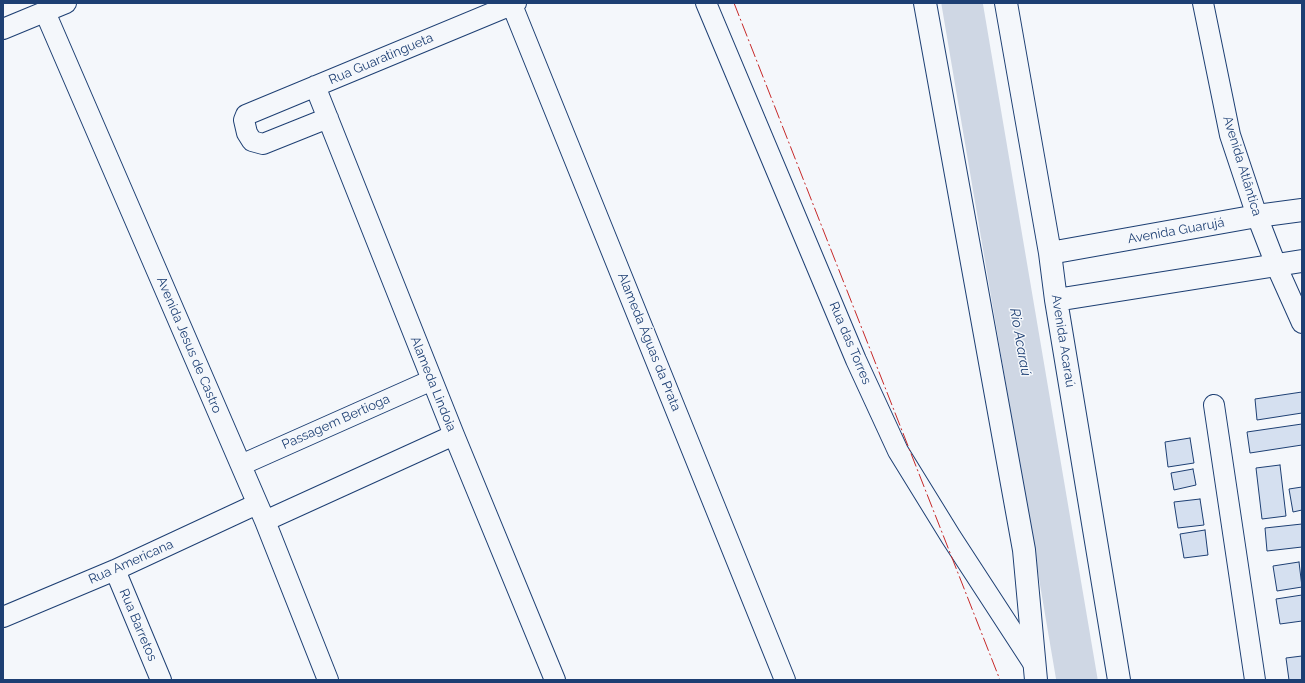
<!DOCTYPE html>
<html>
<head>
<meta charset="utf-8">
<style>
	body { margin:0 }
	#map { position:relative; width:1305px; height:683px; overflow:hidden; background:#f4f7fb; font-family:Raleway,sans-serif }
	canvas { display:block }
	.frame { position:absolute; inset:0; border:4px solid #1d3f73; pointer-events:none }
</style>
</head>
<body>
<div id="map">
<canvas width="1305" height="683"></canvas>
<div class="frame"></div>
</div>
<script>
const ctx = document.querySelector('canvas').getContext('2d');
ctx.lineJoin = 'round';
function toPath(rows) {
  const path = new Path2D();
  for (const r of rows) {
    path.moveTo(r[0], r[1]);
    for (let i = 2; i < r.length; i += 2) path.lineTo(r[i], r[i + 1]);
  }
  return path;
}
function strokePath(path, color, width, dash) {
  ctx.strokeStyle = color;
  ctx.lineWidth = width;
  ctx.lineCap = dash ? 'butt' : 'round';
  ctx.setLineDash(dash || []);
  ctx.stroke(path);
}
function paint(path, color) {
  ctx.fillStyle = color;
  ctx.fill(path, 'evenodd');
}
function drawText(font, color, halo, rows, align = 'center') {
  ctx.font = font + ' Raleway,sans-serif';
  ctx.lineWidth = 3;
  ctx.setLineDash([]);
  ctx.textBaseline = 'middle';
  ctx.strokeStyle = halo;
  ctx.fillStyle = color;
  for (const [text, x, y, turn = 0] of rows) {
    ctx.save();
    ctx.translate(x, y);
    ctx.rotate((+turn || 0) * Math.PI / 180);
    ctx.textAlign = isNaN(turn) ? turn : align;
    if (halo) ctx.strokeText(text, 0, 0);
    ctx.fillText(text, 0, 0);
    ctx.restore();
  }
}
const river = toPath([
	[962,3,1077,680]
]);
const building = toPath([
	[1302,392,1302,413,1257,420,1255,399,1302,392],
	[1302,424,1302,445,1250,453,1247,432,1302,424],
	[1190,438,1194,463,1168,467,1165,442,1190,438],
	[1280,465,1286,516,1262,519,1256,468,1280,465],
	[1193,469,1196,485,1174,490,1171,473,1193,469],
	[1302,487,1302,510,1293,512,1289,489,1302,487],
	[1200,499,1204,525,1178,528,1174,502,1200,499],
	[1302,524,1302,547,1267,551,1265,528,1302,524],
	[1205,530,1208,555,1184,558,1180,534,1205,530],
	[1299,562,1302,587,1277,591,1273,566,1299,562],
	[1302,595,1302,621,1280,624,1276,599,1302,595],
	[1302,656,1302,680,1289,680,1286,658,1302,656]
]);
const minor = toPath([
	[706,3,856,360,898,451,951,537,1033,663],
	[1203,3,1230,135,1257,216,1276,265,1302,323],
	[512,5,785,680],
	[45,12,265,521,328,680],
	[3,29,66,3],
	[315,86,454,435,555,680],
	[328,118,263,144,252,141,247,133,244,120,246,115,516,3],
	[1214,405,1255,680],
	[241,465,432,380],
	[265,521,454,435],
	[115,570,161,680],
	[3,617,115,570,257,504]
]);
const tertiary = toPath([
	[925,3,1024,550,1036,680],
	[1006,3,1050,253,1056,300,1119,680],
	[1050,253,1257,216,1302,210],
	[1056,300,1302,261]
]);
const power = toPath([
	[734,3,1000,680]
]);
const streetNames = [
	["Rua Guaratingueta",381,59,-23],
	["Avenida Atlântica",1242,166,73],
	["Avenida Guarujá",1176,231,-10],
	["Avenida Acaraú",1063,341,81],
	["Alameda Águas da Prata",649,342,68],
	["Rua das Torres",850,343,67],
	["Avenida Jesus de Castro",189,345,67],
	["Alameda Lindoia",433,384,68],
	["Passagem Bertioga",336,422,-24],
	["Rua Americana",131,562,-24],
	["Rua Barretos",138,625,67]
];
const waterNames = [
	["Rio Acaraú",1020,342,80]
];
strokePath(river, '#cfd7e4', 41);
paint(building, '#d5e0f0');
strokePath(building, '#1d3f73', 1);
strokePath(minor, '#1d3f73', 22);
strokePath(tertiary, '#1d3f73', 24);
strokePath(minor, '#f4f7fb', 20);
strokePath(tertiary, '#f4f7fb', 22);
strokePath(power, '#c62828', 1, [14, 3, 2, 3]);
drawText('13px', '#1d3f73', '#f4f7fb', streetNames);
drawText('italic 14px', '#1d3f73', '#f4f7fb', waterNames);
</script>
</body>
</html>
